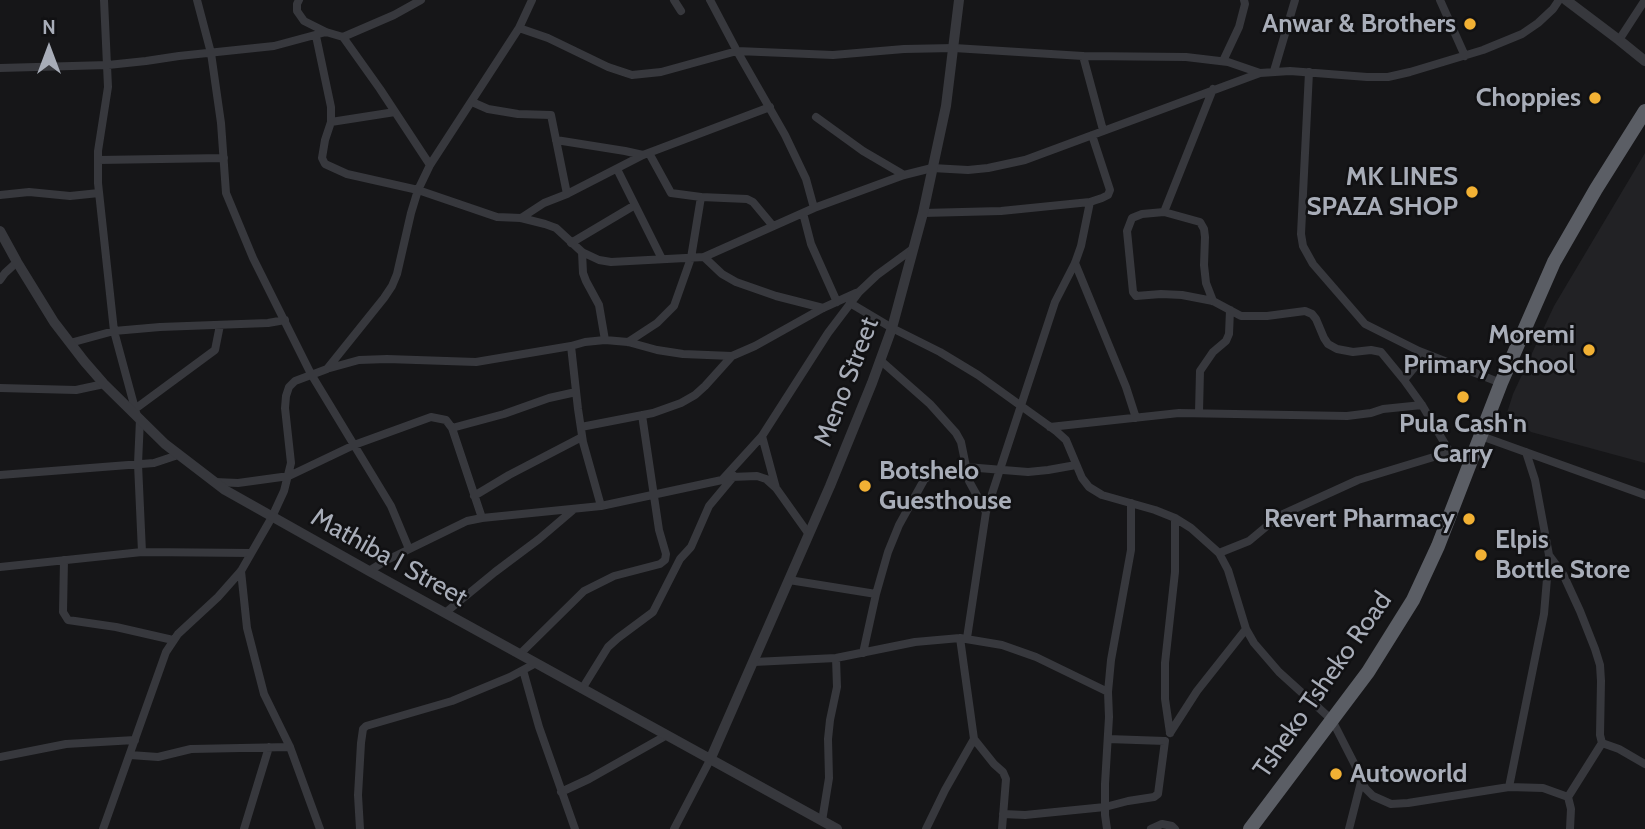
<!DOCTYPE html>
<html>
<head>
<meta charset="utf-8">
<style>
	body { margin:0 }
	#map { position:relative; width:1645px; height:829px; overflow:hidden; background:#161618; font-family:Cabin,sans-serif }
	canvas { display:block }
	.north { position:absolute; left:14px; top:14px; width:70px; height:70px; -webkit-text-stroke:5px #111113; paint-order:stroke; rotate:0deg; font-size:19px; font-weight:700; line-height:28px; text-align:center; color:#a8adb8 }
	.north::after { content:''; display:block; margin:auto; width:24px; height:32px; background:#a8adb8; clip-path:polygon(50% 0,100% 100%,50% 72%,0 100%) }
</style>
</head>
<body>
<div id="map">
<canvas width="1645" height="829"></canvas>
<div class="north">N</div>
</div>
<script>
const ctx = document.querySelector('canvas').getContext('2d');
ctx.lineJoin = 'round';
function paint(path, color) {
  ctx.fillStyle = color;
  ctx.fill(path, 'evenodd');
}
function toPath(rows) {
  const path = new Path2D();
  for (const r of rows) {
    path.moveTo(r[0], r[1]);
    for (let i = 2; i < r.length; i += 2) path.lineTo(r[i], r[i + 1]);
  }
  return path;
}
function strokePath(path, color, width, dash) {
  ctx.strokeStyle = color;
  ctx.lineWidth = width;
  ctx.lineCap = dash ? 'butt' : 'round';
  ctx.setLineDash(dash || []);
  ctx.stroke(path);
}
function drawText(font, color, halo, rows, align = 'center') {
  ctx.font = font + ' Cabin,sans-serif';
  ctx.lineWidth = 5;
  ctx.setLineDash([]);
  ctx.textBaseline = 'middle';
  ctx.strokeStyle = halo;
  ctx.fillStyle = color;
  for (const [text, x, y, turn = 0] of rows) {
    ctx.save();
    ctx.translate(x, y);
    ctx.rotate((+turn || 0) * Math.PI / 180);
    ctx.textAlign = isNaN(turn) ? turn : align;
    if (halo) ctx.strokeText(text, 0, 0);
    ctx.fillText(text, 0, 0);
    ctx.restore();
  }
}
const built = toPath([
	[1645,153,1645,463,1531,432,1507,413,1513,394,1554,306]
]);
const minor = toPath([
	[104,0,108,87,98,151,98,183,114,331,137,416],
	[197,0,211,53,221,123,226,193,253,258,311,374,391,506,409,549],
	[299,0,297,4,297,11,304,21,326,32,343,37,380,89,430,165],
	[674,0,681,11],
	[710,0,737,51,785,135,806,179,814,208],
	[1440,0,1465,56],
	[519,28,548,38,608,67,632,75,661,72,737,51,833,55,904,49,954,48,1083,56,1186,57,1228,62,1260,73],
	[316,36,331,107,331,122,325,140,322,158,325,164,347,174,418,190,497,217,521,218,545,224,556,228,582,252,599,260,611,262,704,257,814,208,904,175,932,168,968,170,988,168,1025,160,1260,73,1290,71,1367,77,1388,77,1410,72,1483,50,1522,34,1538,23,1553,9,1559,0],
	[343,37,394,15,421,0],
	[1619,40,1645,0],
	[1083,56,1103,130],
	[1223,61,1239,27,1245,4,1244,0],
	[0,68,108,65,146,61,179,56,274,46,326,32],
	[1274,71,1295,0],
	[1309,72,1301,234,1303,246,1313,264,1365,324,1419,351,1501,383],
	[472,102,488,109,518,114,551,115,567,194],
	[816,117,863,151,904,175],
	[331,122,395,112],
	[556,140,625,151,643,155],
	[649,153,671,193,701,197,747,199,753,202,773,226],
	[98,160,224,158],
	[617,169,662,259],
	[0,195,29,192,70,196,99,193],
	[1164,212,1213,89],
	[803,213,811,244,837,302],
	[923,213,1001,211,1090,202,1102,198,1108,195,1110,190,1092,135],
	[521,218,544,203,567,194,643,155,770,107],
	[571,243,635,205],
	[582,252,583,273,586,281,599,305,605,340],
	[704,257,722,274,736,282,776,296,823,308],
	[1075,263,1126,387,1136,418],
	[0,280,5,273,17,262],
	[1213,301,1206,283,1204,265,1205,237,1204,229,1200,222,1164,212,1142,214,1132,218,1127,231,1133,292,1136,296,1161,294,1182,295,1213,301,1241,316,1267,316,1305,311,1312,314,1316,319,1324,338,1328,344,1337,349,1353,352,1371,350,1381,352,1404,380,1414,368,1419,351],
	[850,303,892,328,940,352,978,375,1056,431,1066,440,1082,478,1089,487,1102,495,1155,510,1175,518,1191,528,1219,553,1228,570,1246,629,1254,643,1279,672,1332,720,1355,765,1361,782,1366,789,1373,796,1391,804,1408,803,1509,787,1543,788,1568,797],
	[628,342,657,323,674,306,691,258,701,197],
	[70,343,114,331,160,327,268,323,285,320],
	[571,346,578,409,583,442,601,506],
	[880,360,930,404,956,433,961,442,969,481,986,512],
	[330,368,359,360,387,359,476,362,571,346,585,342,605,340,628,342,657,350,683,354,732,356,755,346,823,308,856,293],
	[1404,380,1422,405,1451,454],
	[0,388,76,390,104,384],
	[135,409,215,350,220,325],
	[1199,412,1200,371,1213,352,1226,341,1229,334,1230,310],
	[140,419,138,464,142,552],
	[581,427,653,413,681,403,695,395,705,386,732,356],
	[1050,427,1179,413,1347,416,1371,413,1383,409,1422,405],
	[452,428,504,414,549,398,576,392],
	[762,436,776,488],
	[1481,436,1645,495],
	[0,475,154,463,178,455],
	[731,477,757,476,766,479,776,488,808,533],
	[215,482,238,483,289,476,354,445,431,417,446,420,452,428,482,518],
	[474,496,509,475,582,437],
	[1219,553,1249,541,1279,516,1358,480,1437,456,1451,454,1474,455],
	[1549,555,1563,574,1580,611,1595,649,1600,665,1601,681,1600,735,1602,743,1568,797,1571,809,1570,829],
	[64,560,63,612,68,620,116,627,173,640],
	[0,567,142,552,251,553],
	[241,571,247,628,264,694,290,747,320,829],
	[369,571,385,561,467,521,482,518,601,506,722,480,762,436,828,333,859,292,877,275,914,248],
	[789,580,876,594],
	[445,613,495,572,539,539,573,510],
	[960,638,974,739,994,764,1003,772,1006,779,1002,829],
	[967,638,986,512,1055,302,1075,263,1081,246,1090,202],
	[863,653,876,594,888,552,899,525,924,480,929,476,966,467,1028,472,1048,470,1076,465],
	[520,654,584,591,614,576,660,564,665,560,666,554,659,530,642,415],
	[754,662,836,658,915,642,960,638,1002,645,1036,657,1108,692,1109,717,1105,784,1105,815,1107,829],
	[523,670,539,727,575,829],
	[582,689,608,647,618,638,653,612,680,559,691,547,709,506,734,476],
	[1108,692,1111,660,1131,550,1131,503],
	[1170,733,1165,699,1165,663,1175,572,1175,518],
	[1170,733,1197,691,1246,629],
	[1602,743,1619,749,1645,764],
	[130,755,158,757,191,749,290,747],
	[0,757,66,744,135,740],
	[1509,787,1544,614,1549,555,1535,480,1526,452],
	[561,792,589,779,667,735],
	[1003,814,1025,815,1105,807,1128,801,1154,797,1158,794,1165,741,1108,739],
	[822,821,829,778,828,739,830,720,837,687,836,658],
	[103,829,166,652,178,634,218,597,241,571,272,517,284,491,291,463,285,408,286,396,289,387,295,381,327,369,384,298,392,286,397,274,411,213,418,190,430,165,519,28,532,0],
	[244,829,269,747],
	[360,829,358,795,361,743,363,729,366,726,452,701,510,677,536,663],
	[674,829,710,760],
	[926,829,945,790,974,739],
	[1151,829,1162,824,1172,826,1175,829],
	[1349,829,1361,782]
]);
const tertiary = toPath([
	[1566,0,1619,40,1645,61],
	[0,231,17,262,54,322,84,361,104,384,165,444,225,490,369,571,837,829],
	[710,760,830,486,872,383,892,328,923,213,946,106,959,0]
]);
const trunk = toPath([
	[1250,829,1368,672,1413,600,1438,546,1501,383,1554,262,1596,189,1645,111]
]);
const markers = [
	[1470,24,7,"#f2b134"],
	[1595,98,7,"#f2b134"],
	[1472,192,7,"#f2b134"],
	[1589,350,7,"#f2b134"],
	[1463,397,7,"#f2b134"],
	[865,486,7,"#f2b134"],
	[1469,519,7,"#f2b134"],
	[1481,555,7,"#f2b134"],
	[1336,774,7,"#f2b134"]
];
const poiNames = [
	["Anwar & Brothers",1456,24],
	["Choppies",1581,98],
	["MK LINES",1458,177],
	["SPAZA SHOP",1458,207],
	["Moremi",1575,335],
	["Primary School",1575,365],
	["Pula Cash'n",1463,424,"center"],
	["Carry",1463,454,"center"],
	["Botshelo",879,471,"left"],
	["Guesthouse",879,501,"left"],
	["Revert Pharmacy",1455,519],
	["Elpis",1495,540,"left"],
	["Bottle Store",1495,570,"left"],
	["Autoworld",1350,774,"left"]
];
const streetNames = [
	["Meno Street",847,382,-69],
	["Mathiba I Street",389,558,29],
	["Tsheko Tsheko Road",1323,685,-55]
];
paint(built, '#222225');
strokePath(minor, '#37383d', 8);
strokePath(tertiary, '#37383d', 10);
strokePath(trunk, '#5b5e65', 14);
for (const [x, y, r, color] of markers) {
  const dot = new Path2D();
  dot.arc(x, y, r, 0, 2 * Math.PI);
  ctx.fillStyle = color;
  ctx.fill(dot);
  strokePath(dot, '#111113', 2.5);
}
drawText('bold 26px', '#a8adb8', '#111113', poiNames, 'right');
drawText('26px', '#a8adb8', '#111113', streetNames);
</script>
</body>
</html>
